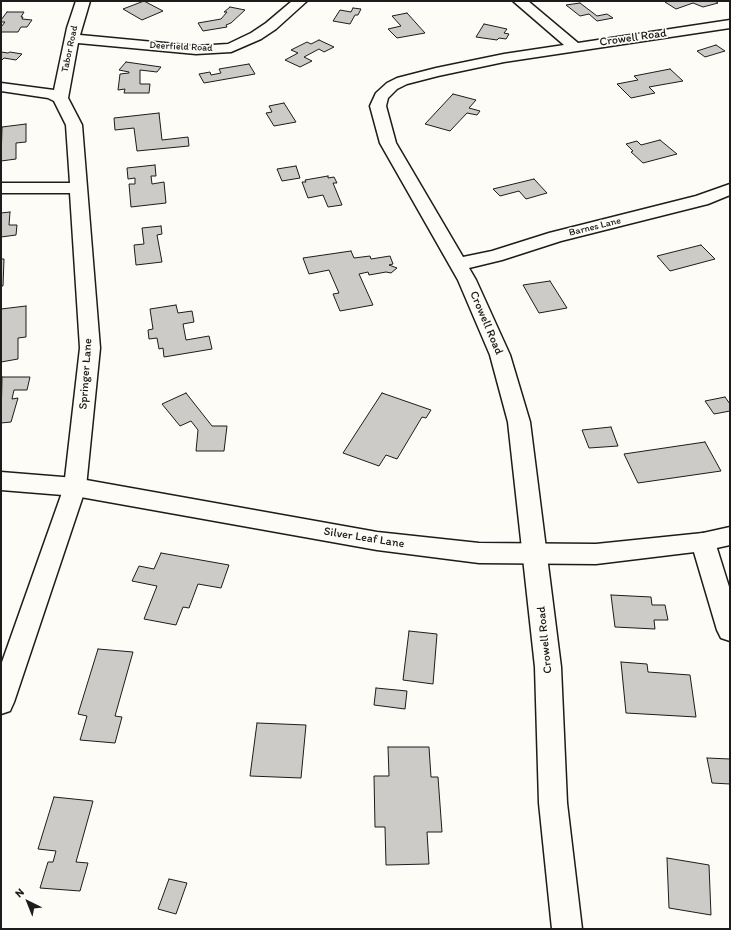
<!DOCTYPE html>
<html>
<head>
<meta charset="utf-8">
<style>
	body { margin:0 }
	#map { position:relative; width:731px; height:930px; overflow:hidden; background:#fdfcf7; font-family:Itim,sans-serif }
	canvas { display:block }
	.frame { position:absolute; inset:0; border:2px solid #1c1c1c; pointer-events:none }
	.north { position:absolute; left:8px; top:882px; width:40px; height:40px; -webkit-text-stroke:3px #fdfcf7; paint-order:stroke; rotate:317deg; font-size:11px; font-weight:700; line-height:16px; text-align:center; color:#1c1c1c }
	.north::after { content:''; display:block; margin:auto; width:14px; height:18px; background:#1c1c1c; clip-path:polygon(50% 0,100% 100%,50% 72%,0 100%) }
</style>
</head>
<body>
<div id="map">
<canvas width="731" height="930"></canvas>
<div class="frame"></div>
<div class="north">N</div>
</div>
<script>
const ctx = document.querySelector('canvas').getContext('2d');
ctx.lineJoin = 'round';
function paint(path, color) {
  ctx.fillStyle = color;
  ctx.fill(path, 'evenodd');
}
function toPath(rows) {
  const path = new Path2D();
  for (const r of rows) {
    path.moveTo(r[0], r[1]);
    for (let i = 2; i < r.length; i += 2) path.lineTo(r[i], r[i + 1]);
  }
  return path;
}
function strokePath(path, color, width, dash) {
  ctx.strokeStyle = color;
  ctx.lineWidth = width;
  ctx.lineCap = dash ? 'butt' : 'round';
  ctx.setLineDash(dash || []);
  ctx.stroke(path);
}
function drawText(font, color, halo, rows, align = 'center') {
  ctx.font = font + ' Itim,sans-serif';
  ctx.lineWidth = 3.5;
  ctx.setLineDash([]);
  ctx.textBaseline = 'middle';
  ctx.strokeStyle = halo;
  ctx.fillStyle = color;
  for (const [text, x, y, turn = 0] of rows) {
    ctx.save();
    ctx.translate(x, y);
    ctx.rotate((+turn || 0) * Math.PI / 180);
    ctx.textAlign = isNaN(turn) ? turn : align;
    if (halo) ctx.strokeText(text, 0, 0);
    ctx.fillText(text, 0, 0);
    ctx.restore();
  }
}
const building = toPath([
	[144,1,163,11,142,20,123,9,144,1],
	[669,1,715,1,718,3,703,7,693,3,676,9,665,2,669,1],
	[580,3,597,16,607,14,613,18,597,21,589,14,580,16,566,5,580,3],
	[230,7,245,10,231,23,226,25,227,27,203,31,198,23,221,19,227,12,224,12,230,7],
	[353,8,361,9,358,15,355,15,350,24,333,21,340,10,351,12,353,8],
	[7,12,24,12,21,17,23,17,22,19,32,20,27,27,21,27,18,32,1,32,1,27,5,22,1,22,1,20,7,12],
	[407,13,425,33,397,38,388,29,401,26,392,16,407,13],
	[484,24,507,29,504,33,509,34,506,39,499,38,497,40,476,37,484,24],
	[319,40,334,47,324,52,319,49,304,57,312,61,300,67,285,60,298,53,291,50,307,42,311,44,319,40],
	[716,45,725,51,705,57,697,51,716,45],
	[1,52,8,53,10,52,22,54,16,60,4,58,1,61,1,52],
	[126,62,161,67,157,72,140,70,140,84,150,84,149,93,124,93,125,89,118,90,120,74,129,73,129,72,119,70,126,62],
	[249,64,255,74,204,83,199,74,210,72,211,75,221,73,219,69,249,64],
	[670,69,683,81,649,87,655,93,631,98,617,84,638,80,634,76,670,69],
	[453,94,476,100,469,108,480,111,477,115,467,113,450,131,425,124,453,94],
	[284,103,296,122,274,126,266,113,272,112,269,106,284,103],
	[159,113,162,140,188,137,189,146,137,151,134,128,115,130,114,118,159,113],
	[26,124,26,142,16,143,16,159,1,161,2,127,26,124],
	[660,140,677,154,643,163,631,152,633,151,626,144,637,141,641,145,660,140],
	[155,165,156,176,151,176,152,184,164,182,166,203,131,207,129,184,135,184,135,178,128,179,127,168,155,165],
	[296,166,300,178,282,181,277,169,296,166],
	[328,176,328,178,334,177,337,183,333,183,342,205,328,207,323,195,308,198,302,182,306,182,305,180,328,176],
	[534,179,547,193,526,199,519,191,500,196,493,189,534,179],
	[10,212,9,225,17,225,16,235,1,237,1,213,10,212],
	[161,226,162,234,157,235,162,262,136,265,134,245,144,244,142,228,161,226],
	[701,245,715,259,670,271,657,256,701,245],
	[351,251,354,258,370,256,371,259,390,256,393,264,389,265,397,268,391,273,386,272,369,275,368,272,359,274,373,305,340,311,333,294,339,293,329,270,309,274,303,258,351,251],
	[1,259,4,259,3,286,1,286,1,259],
	[550,281,567,308,539,313,523,285,550,281],
	[176,305,178,313,192,311,194,322,183,324,186,340,209,336,212,349,164,357,163,348,159,349,157,338,149,339,148,330,153,329,150,309,176,305],
	[26,306,26,337,18,338,18,359,1,362,1,309,26,306],
	[2,377,30,377,27,390,14,390,12,399,18,398,11,422,1,423,2,377],
	[186,393,212,426,227,426,224,451,196,451,198,430,191,421,180,426,162,404,186,393],
	[382,393,431,410,426,418,422,417,397,459,386,455,379,466,343,453,382,393],
	[725,397,730,404,730,411,714,414,705,401,725,397],
	[611,427,618,446,589,448,582,430,611,427],
	[705,442,721,471,638,483,624,454,705,442],
	[161,553,229,565,221,588,198,584,189,608,183,607,176,625,144,619,157,586,132,581,139,566,154,569,161,553],
	[611,595,651,597,652,605,665,605,668,620,654,620,655,629,615,627,611,595],
	[409,631,437,634,433,684,403,680,409,631],
	[98,649,133,652,115,716,122,717,115,743,80,740,87,716,78,714,98,649],
	[621,662,647,664,648,672,690,675,696,717,626,713,621,662],
	[376,688,407,691,405,709,374,705,376,688],
	[257,723,306,725,301,778,250,776,257,723],
	[388,747,429,747,431,777,438,777,442,832,427,832,429,864,386,865,385,827,375,827,374,776,389,776,388,747],
	[707,758,730,759,730,784,712,783,707,758],
	[54,797,93,801,76,862,88,863,80,891,40,888,48,862,53,862,56,851,38,849,54,797],
	[667,858,709,865,711,915,669,908,667,858],
	[169,879,187,883,176,914,158,909,169,879]
]);
const street = toPath([
	[76,1,90,1,80,35,196,46,228,44,251,33,266,23,292,1,307,1,276,29,261,39,231,52,196,54,78,43,68,98,82,125,100,348,86,487,14,702,10,711,1,714,1,665,64,487,80,348,70,193,1,193,1,183,70,183,66,125,54,101,48,98,1,91,1,83,54,90,67,28,76,1],
	[513,1,528,1,578,43,730,20,730,28,504,62,438,76,407,84,397,89,388,98,386,106,396,143,463,257,492,251,549,233,696,196,730,184,730,195,708,204,561,241,502,260,469,268,476,280,510,355,530,422,561,667,567,803,582,929,552,929,539,803,535,667,508,422,490,355,458,280,380,143,370,106,376,93,387,83,397,78,436,68,504,54,564,45,513,1],
	[703,533,711,535,715,542,730,590,730,641,721,638,717,630,691,542,695,535,703,533]
]);
const secondary = toPath([
	[1,472,75,478,377,532,479,543,596,544,703,533,730,527,730,545,703,551,596,564,479,563,377,550,75,496,1,490,1,472]
]);
const farStreetnames = [
	["Deerfield Road",181,47,3],
	["Tabor Road",70,49,-78],
	["Barnes Lane",595,227,-14]
];
const streetNames = [
	["Crowell Road",633,38,-8],
	["Crowell Road",486,323,67],
	["Springer Lane",86,374,-86],
	["Silver Leaf Lane",364,538,9],
	["Crowell Road",545,640,-96]
];
paint(building, '#cccbc8');
strokePath(building, '#1c1c1c', 1);
strokePath(street, '#1c1c1c', 3);
strokePath(secondary, '#1c1c1c', 3);
paint(street, '#fdfcf7');
paint(secondary, '#fdfcf7');
drawText('10px', '#1c1c1c', '#fdfcf7', farStreetnames);
drawText('12px', '#1c1c1c', '#fdfcf7', streetNames);
</script>
</body>
</html>
